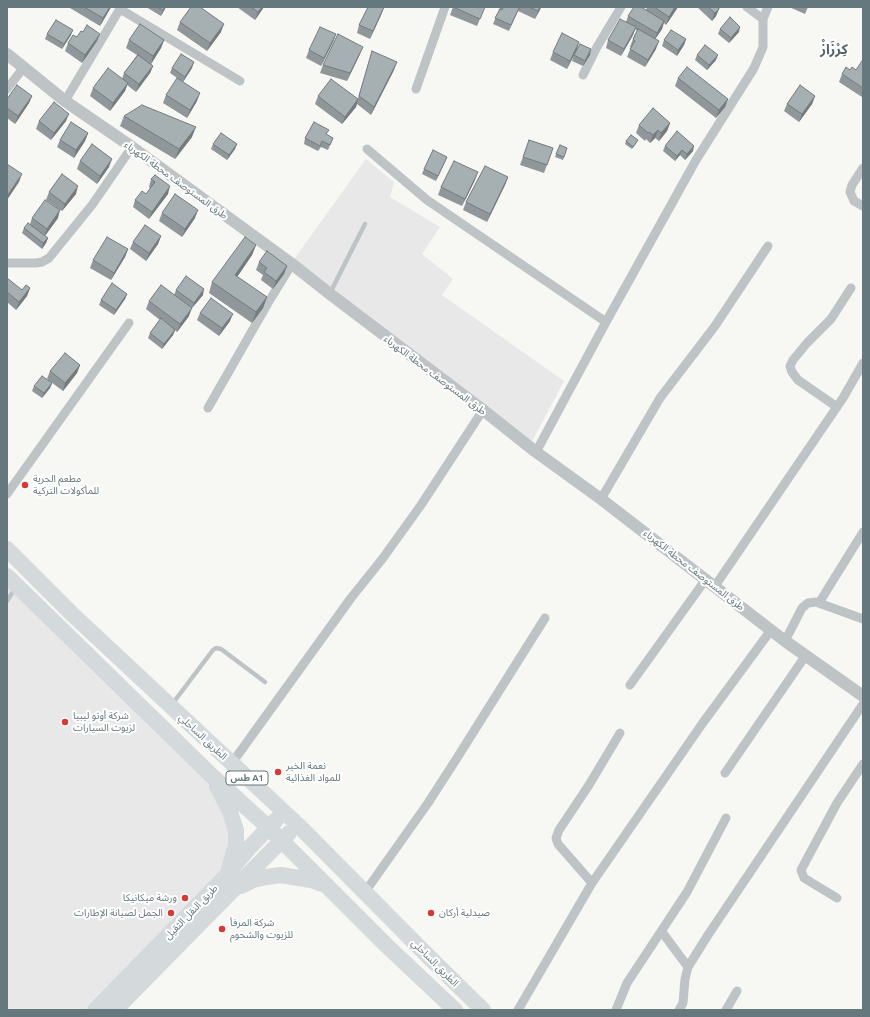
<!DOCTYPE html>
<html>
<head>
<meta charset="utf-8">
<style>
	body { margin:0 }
	#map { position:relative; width:870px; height:1017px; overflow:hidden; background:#f7f7f4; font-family:Ubuntu,sans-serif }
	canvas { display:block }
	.frame { position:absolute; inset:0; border:8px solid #64787d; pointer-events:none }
</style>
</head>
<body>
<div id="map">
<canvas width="870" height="1017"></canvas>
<div class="frame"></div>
</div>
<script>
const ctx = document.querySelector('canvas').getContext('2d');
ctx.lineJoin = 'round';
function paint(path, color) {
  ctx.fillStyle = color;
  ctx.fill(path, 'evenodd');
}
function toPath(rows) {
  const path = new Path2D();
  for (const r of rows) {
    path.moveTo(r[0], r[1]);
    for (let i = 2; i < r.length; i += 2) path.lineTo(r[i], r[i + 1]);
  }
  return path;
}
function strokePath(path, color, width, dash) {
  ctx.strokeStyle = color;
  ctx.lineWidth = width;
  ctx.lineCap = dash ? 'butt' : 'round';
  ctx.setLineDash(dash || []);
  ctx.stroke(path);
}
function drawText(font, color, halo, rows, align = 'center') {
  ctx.font = font + ' Ubuntu,"Noto Sans Arabic",sans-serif';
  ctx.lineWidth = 4;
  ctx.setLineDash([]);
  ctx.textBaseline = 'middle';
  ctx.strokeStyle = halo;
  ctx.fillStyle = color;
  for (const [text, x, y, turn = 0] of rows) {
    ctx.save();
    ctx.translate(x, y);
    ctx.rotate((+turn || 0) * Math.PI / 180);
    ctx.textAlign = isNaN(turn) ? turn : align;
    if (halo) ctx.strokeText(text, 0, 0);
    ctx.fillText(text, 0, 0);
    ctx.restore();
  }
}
const built = toPath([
	[366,159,394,182,390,197,440,227,422,254,453,279,442,295,564,381,527,451,292,262],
	[7,576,212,776,230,812,231,864,95,1010,7,1010]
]);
const service = toPath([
	[330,293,365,224],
	[7,601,16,587],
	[173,703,213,650,216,648,221,649,265,682]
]);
const minor = toPath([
	[747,7,763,19],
	[120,9,240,81],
	[583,75,597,47,621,7],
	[7,89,24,67],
	[416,89,445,7],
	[65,101,121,7],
	[367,149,427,200,606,322],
	[863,168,852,185,850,192,854,201,863,206],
	[7,263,36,263,42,262,49,258,92,205,132,147],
	[837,407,798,380,792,372,790,366,793,360,807,343,831,319,851,288],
	[208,408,268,303,292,264],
	[536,452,606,322,696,160,754,68,763,47,763,19,768,7],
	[7,494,129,323],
	[601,499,660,398,715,326,768,246],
	[715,586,843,398,863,363],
	[819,603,863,532],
	[785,641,802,608,808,603,816,602,863,619],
	[630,685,706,579],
	[232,763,351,598,383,558,421,505,483,410],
	[725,773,806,655],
	[592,883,558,844,556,838,559,830,589,785,620,733],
	[365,892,428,803,457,758,545,618],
	[837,898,804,878,801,870,837,803,863,764],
	[662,932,688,967],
	[518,1010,592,883,702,724,771,630],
	[616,1010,627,983,687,892,726,818],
	[679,1010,683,1003,685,979,688,967,708,935,863,704],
	[726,1010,737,991]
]);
const tertiary = toPath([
	[7,54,65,101,132,147,292,264,330,294,483,410,536,452,601,499,785,641,863,696]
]);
const trunk = toPath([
	[7,549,71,613,298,825,429,957,483,1010],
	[7,576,212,776,269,828,386,945,455,1010],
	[217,786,230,812,236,830,236,845,229,868],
	[241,886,253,880,266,877,281,875,311,880,325,885],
	[95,1010,225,877,249,848,276,820],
	[115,1010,289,833]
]);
const wall = toPath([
	[70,7,111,7,100,26,70,8],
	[146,7,166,7,161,16],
	[237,7,264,7,255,20],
	[384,7,381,15,370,39,357,33,359,25],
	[453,7,482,14,477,26,450,15],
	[500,7,541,7,535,19,518,11,509,31,493,24],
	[647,7,678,7,666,25,664,23,662,29,655,39,656,49,645,67,627,57,631,47,630,47,633,39,637,31,635,29,633,35,621,56,606,48,608,40,626,22,628,16,646,10],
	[697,7,720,7,719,9,716,16,712,21],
	[789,7,808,7,805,14],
	[180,22,221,32,207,51,177,30],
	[720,29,739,32,729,43,718,34],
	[47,34,71,35,62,49,45,39],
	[336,34,333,42,321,66,306,58,309,50],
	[77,37,97,41,82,63,65,51,68,43],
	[686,39,684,45,677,56,662,46,664,40],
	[129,40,164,40,161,48,151,64,153,66,150,73,136,92,127,85,125,91,110,111,90,96,93,88,122,79,124,73,137,55,126,48],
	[577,49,567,69,550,60,553,52],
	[372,51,394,70,371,115,357,104,356,107,342,124,315,104,318,96,358,98],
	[360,54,347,81,320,73,323,65],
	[574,55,590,55,583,66,572,61],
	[697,55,716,60,707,70,695,60],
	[863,62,863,95,862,97,839,82,842,74,856,70],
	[172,68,192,68,183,82,170,73],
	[678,78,728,99,725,107,716,118,675,86],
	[166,95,197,101,187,118,163,103],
	[32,96,29,103,15,124,7,118,7,99],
	[815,96,812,104,799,122,784,111,787,104],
	[124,116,192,137,175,159,120,126],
	[39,121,66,121,51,140,36,129],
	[670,123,667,131,659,141,655,138,650,143,646,139,645,141,636,133,639,125],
	[88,133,85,141,74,158,57,147,60,140],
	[327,135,333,138,328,150,321,147,318,151,304,144,305,138],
	[529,140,553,148,544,173,520,165],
	[626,141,637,142,632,149,625,144],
	[213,144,237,144,235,149,227,160,211,149],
	[560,145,567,148,563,160,555,157],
	[665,146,693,151,685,160,680,155,675,161,663,151],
	[447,157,436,181,422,174,424,169],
	[80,161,109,167,97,184,77,169],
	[155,175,168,194,149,219,133,207,135,200,146,194,150,188,149,187,151,179],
	[508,177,505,185,487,222,463,210,466,202],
	[475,180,462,206,438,195,441,187],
	[49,192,76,194,62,211,46,200],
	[162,213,195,218,182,237,159,221],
	[32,218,58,218,45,236,48,238,46,243,42,249,22,233,24,228,30,224],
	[161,236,158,244,146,261,130,249,133,242],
	[256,245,252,255,237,277,267,297,263,308,252,323,209,293,212,282],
	[128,249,125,257,111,280,90,268,93,260],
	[259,262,287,266,284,274,273,289,261,280,263,275,256,270],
	[7,278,22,290,30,288,27,296,16,310,7,302],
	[176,290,203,295,192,308,174,295],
	[127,294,125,299,114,315,99,305,101,300],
	[149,301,189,316,177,332,175,330,173,335,162,349,148,338,150,333,160,320,146,309],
	[200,313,230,321,219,336,197,320],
	[80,365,77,373,63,391,47,379,50,371],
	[52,383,50,388,42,398,32,391,34,386]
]);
const shadedWall = toPath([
	[110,7,111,7,110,9,100,26,103,18],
	[165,7,166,7,161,16,163,10],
	[262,7,264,7,255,20,258,12],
	[384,7,381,15,370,39,373,31],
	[540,7,541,7,540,10,535,19],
	[675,7,678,7,666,25,669,17],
	[716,7,720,7,719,9,716,16,712,21],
	[664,21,662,29,654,41,657,33],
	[224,24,221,32,207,51,210,43],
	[636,27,633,35,621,56,624,49],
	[740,27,739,32,729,43,731,38],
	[73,30,71,35,62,49,64,44],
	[100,34,97,41,82,63,85,55],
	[336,34,333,42,321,66,324,58],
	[686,39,684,45,677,56,678,50],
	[164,40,161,48,151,64,153,56],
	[659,41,656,49,645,67,648,60],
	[579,42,577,49,567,69,570,61],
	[363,47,360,54,347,81,350,73],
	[591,49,590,55,583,66,585,61],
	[718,55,716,60,707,70,709,65],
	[194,62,192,68,183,82,185,77],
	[397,62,394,70,371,115,374,107],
	[153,66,150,73,136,92,139,84],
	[128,83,125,91,110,111,113,103],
	[200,93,197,101,187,118,190,110],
	[32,96,29,103,15,124,18,116],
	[815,96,812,104,799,122,802,114],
	[358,99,356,107,342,124,345,117],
	[728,99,725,107,716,118,719,110],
	[69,114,66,121,51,140,54,133],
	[670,123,667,131,659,141,661,133],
	[196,127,192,137,175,159,179,149],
	[658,130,655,138,650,143,653,135],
	[88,133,85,141,74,158,76,150],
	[237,144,235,149,227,160,229,155],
	[694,146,693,151,685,160,687,154],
	[682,150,680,155,675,161,677,156],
	[447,157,445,162,436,181,438,176],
	[112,159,109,167,97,184,100,176],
	[478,172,475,180,462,206,465,199],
	[22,174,19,182,7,200,7,196],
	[508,177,505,185,487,222,490,214],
	[78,186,76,194,62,211,65,204],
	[170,186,168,194,149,219,152,212],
	[60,210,58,218,44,237,47,229],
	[198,210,195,218,182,237,185,229],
	[161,236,158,244,146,261,149,253],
	[48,238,46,243,42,249,43,243],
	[256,245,252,255,231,286,235,275],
	[128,249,125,257,111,280,114,273],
	[287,266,284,274,273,289,276,281],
	[30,288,27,296,16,310,19,302],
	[204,289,203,295,192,308,194,303],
	[127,294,125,299,114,315,116,310],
	[267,297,263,308,252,323,256,312],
	[192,308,189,316,177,332,180,324],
	[233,314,230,321,219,336,222,328],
	[175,330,173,335,162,349,164,344],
	[80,365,77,373,63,391,65,383],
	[52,383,50,388,42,398,44,393]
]);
const building = toPath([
	[84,7,110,7,103,18,84,7],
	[157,7,165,7,163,10,157,7],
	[191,7,200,7,224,24,210,43,180,22,191,7],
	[251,7,262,7,258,12,251,7],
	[368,7,384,7,373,31,359,25,368,7],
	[453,7,485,7,480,19,453,7],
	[501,7,515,7,519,8,511,25,495,18,500,9,502,10,503,8,501,7],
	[529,7,540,7,538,11,529,7],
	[634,7,641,7,664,21,657,33,628,16,634,7],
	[654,7,675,7,669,17,654,7],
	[708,7,717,7,719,9,715,13,708,7],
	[730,17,740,27,731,38,720,29,730,17],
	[620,19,636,27,624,49,608,40,620,19],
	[56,20,73,30,64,44,47,34,56,20],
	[140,24,164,40,153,56,129,40,140,24],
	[87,25,100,34,85,55,68,43,73,35,77,37,81,31,83,32,87,25],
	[320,27,336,34,324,58,309,50,320,27],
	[638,29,659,41,648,60,630,49,635,41,633,39,638,29],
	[671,30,686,39,678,50,664,40,671,30],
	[562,33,579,42,570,61,553,52,562,33],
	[338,34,363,47,350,73,323,65,338,34],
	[580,44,591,49,585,61,574,55,580,44],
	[705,45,718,55,709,65,697,55,705,45],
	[372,51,397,62,374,107,359,96,372,51],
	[181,54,194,62,185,77,172,68,181,54],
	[138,55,153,66,139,84,124,73,138,55],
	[862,61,863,62,863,88,842,74,846,67,850,70,852,67,856,70,862,61],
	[687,67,728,99,719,110,678,78,687,67],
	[108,68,128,83,113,103,93,88,108,68],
	[177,78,200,93,190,110,166,95,177,78],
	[331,79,358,99,345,117,318,96,331,79],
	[17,85,32,96,18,116,7,108,7,99,17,85],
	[800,85,815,96,802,114,787,104,800,85],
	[54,102,69,114,54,133,39,121,54,102],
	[142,105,196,127,179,149,124,116,142,105],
	[653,108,670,123,661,133,658,130,653,135,649,132,648,133,639,125,653,108],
	[71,122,88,133,76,150,60,140,71,122],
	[314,122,329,130,326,134,333,138,330,145,322,141,320,146,305,138,314,122],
	[677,131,694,146,687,154,682,150,677,156,665,146,677,131],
	[221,133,237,144,229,155,213,144,221,133],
	[631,135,638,140,633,147,626,141,631,135],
	[529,140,553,148,547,165,523,157,529,140],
	[92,144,112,159,100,176,80,161,92,144],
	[560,145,567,148,564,157,556,154,560,145],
	[433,150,447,157,438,176,424,169,433,150],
	[454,161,478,172,465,199,441,187,454,161],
	[7,164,22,174,7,196,7,164],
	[485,166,508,177,490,214,466,202,485,166],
	[62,174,78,186,65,204,49,192,62,174],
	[155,175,170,186,152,212,135,200,142,191,146,194,155,182,151,179,155,175],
	[175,194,198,210,185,229,162,213,175,194],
	[45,200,60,210,47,229,32,218,45,200],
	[28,223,48,238,43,243,24,228,28,223],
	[145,225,161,236,149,253,133,242,145,225],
	[107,237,128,249,114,273,93,260,107,237],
	[245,237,256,245,235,275,267,297,256,312,212,282,245,237],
	[267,251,287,266,276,281,264,272,267,268,259,262,267,251],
	[186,276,204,289,194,303,176,290,186,276],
	[7,278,22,290,26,285,30,288,19,302,7,292,7,278],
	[112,283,127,294,116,310,101,300,112,283],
	[161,285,192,308,180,324,149,301,161,285],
	[211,298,233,314,222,328,200,313,211,298],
	[161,318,175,330,164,344,150,333,161,318],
	[65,353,80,365,65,383,50,371,65,353],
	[42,376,52,383,44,393,34,386,42,376]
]);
const markers = [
	[25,485,4,"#d73935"],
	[65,722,4,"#d73935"],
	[278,772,4,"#d73935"],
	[185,898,4,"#d73935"],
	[171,913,4,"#d73935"],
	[431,913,4,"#d73935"],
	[222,929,4,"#d73935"]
];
const shields = [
	[247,778,42]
];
const shieldNames = [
	["طس A1",247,778]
];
const streetNames = [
	["طرق المستوصف محطة الكهرباء",176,180,36],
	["طرق المستوصف محطة الكهرباء",435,375,37],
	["طرق المستوصف محطة الكهرباء",694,570,38],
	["الطريق الساحلي",203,737,43],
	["طريق النقل الثقيل",191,912,-46],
	["الطريق الساحلي",435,963,45]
];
const poiNames = [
	["مطعم الحرية",33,479],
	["للمأكولات التركية",33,491],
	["شركة أوتو ليبيا",73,716],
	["لزيوت السيارات",73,728],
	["نعمة الخير",286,766],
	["للمواد الغذائية",286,778],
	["ورشة ميكانيكا",177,898,"right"],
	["الجمل لصيانة الإطارات",163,913,"right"],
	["صيدلية أركان",439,913],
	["شركة المرفأ",230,923],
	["للزيوت والشحوم",230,935]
];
const districtNames = [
	["كِرْزَازْ",834,49]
];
paint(built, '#e8e8e8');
strokePath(service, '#bec4c6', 4.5);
strokePath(minor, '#bec4c6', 9);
strokePath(tertiary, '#bec4c6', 12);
strokePath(trunk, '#d4d9db', 16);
paint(wall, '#8f979a');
paint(shadedWall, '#747b7d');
paint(building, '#a6b0b3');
strokePath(building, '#747b7d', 1);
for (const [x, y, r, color] of markers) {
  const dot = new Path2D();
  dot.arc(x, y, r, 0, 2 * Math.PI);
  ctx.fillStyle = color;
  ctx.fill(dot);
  strokePath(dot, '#fff', 1.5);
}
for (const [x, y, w] of shields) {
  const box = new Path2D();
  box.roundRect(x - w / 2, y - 7, w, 14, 3);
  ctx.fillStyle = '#fff';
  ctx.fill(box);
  strokePath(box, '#64787d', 1);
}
drawText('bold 9px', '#64787d', null, shieldNames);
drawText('10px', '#64787d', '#fff', streetNames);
drawText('10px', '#64787d', '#fff', poiNames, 'left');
drawText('bold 14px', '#566469', '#fff', districtNames);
</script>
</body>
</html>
